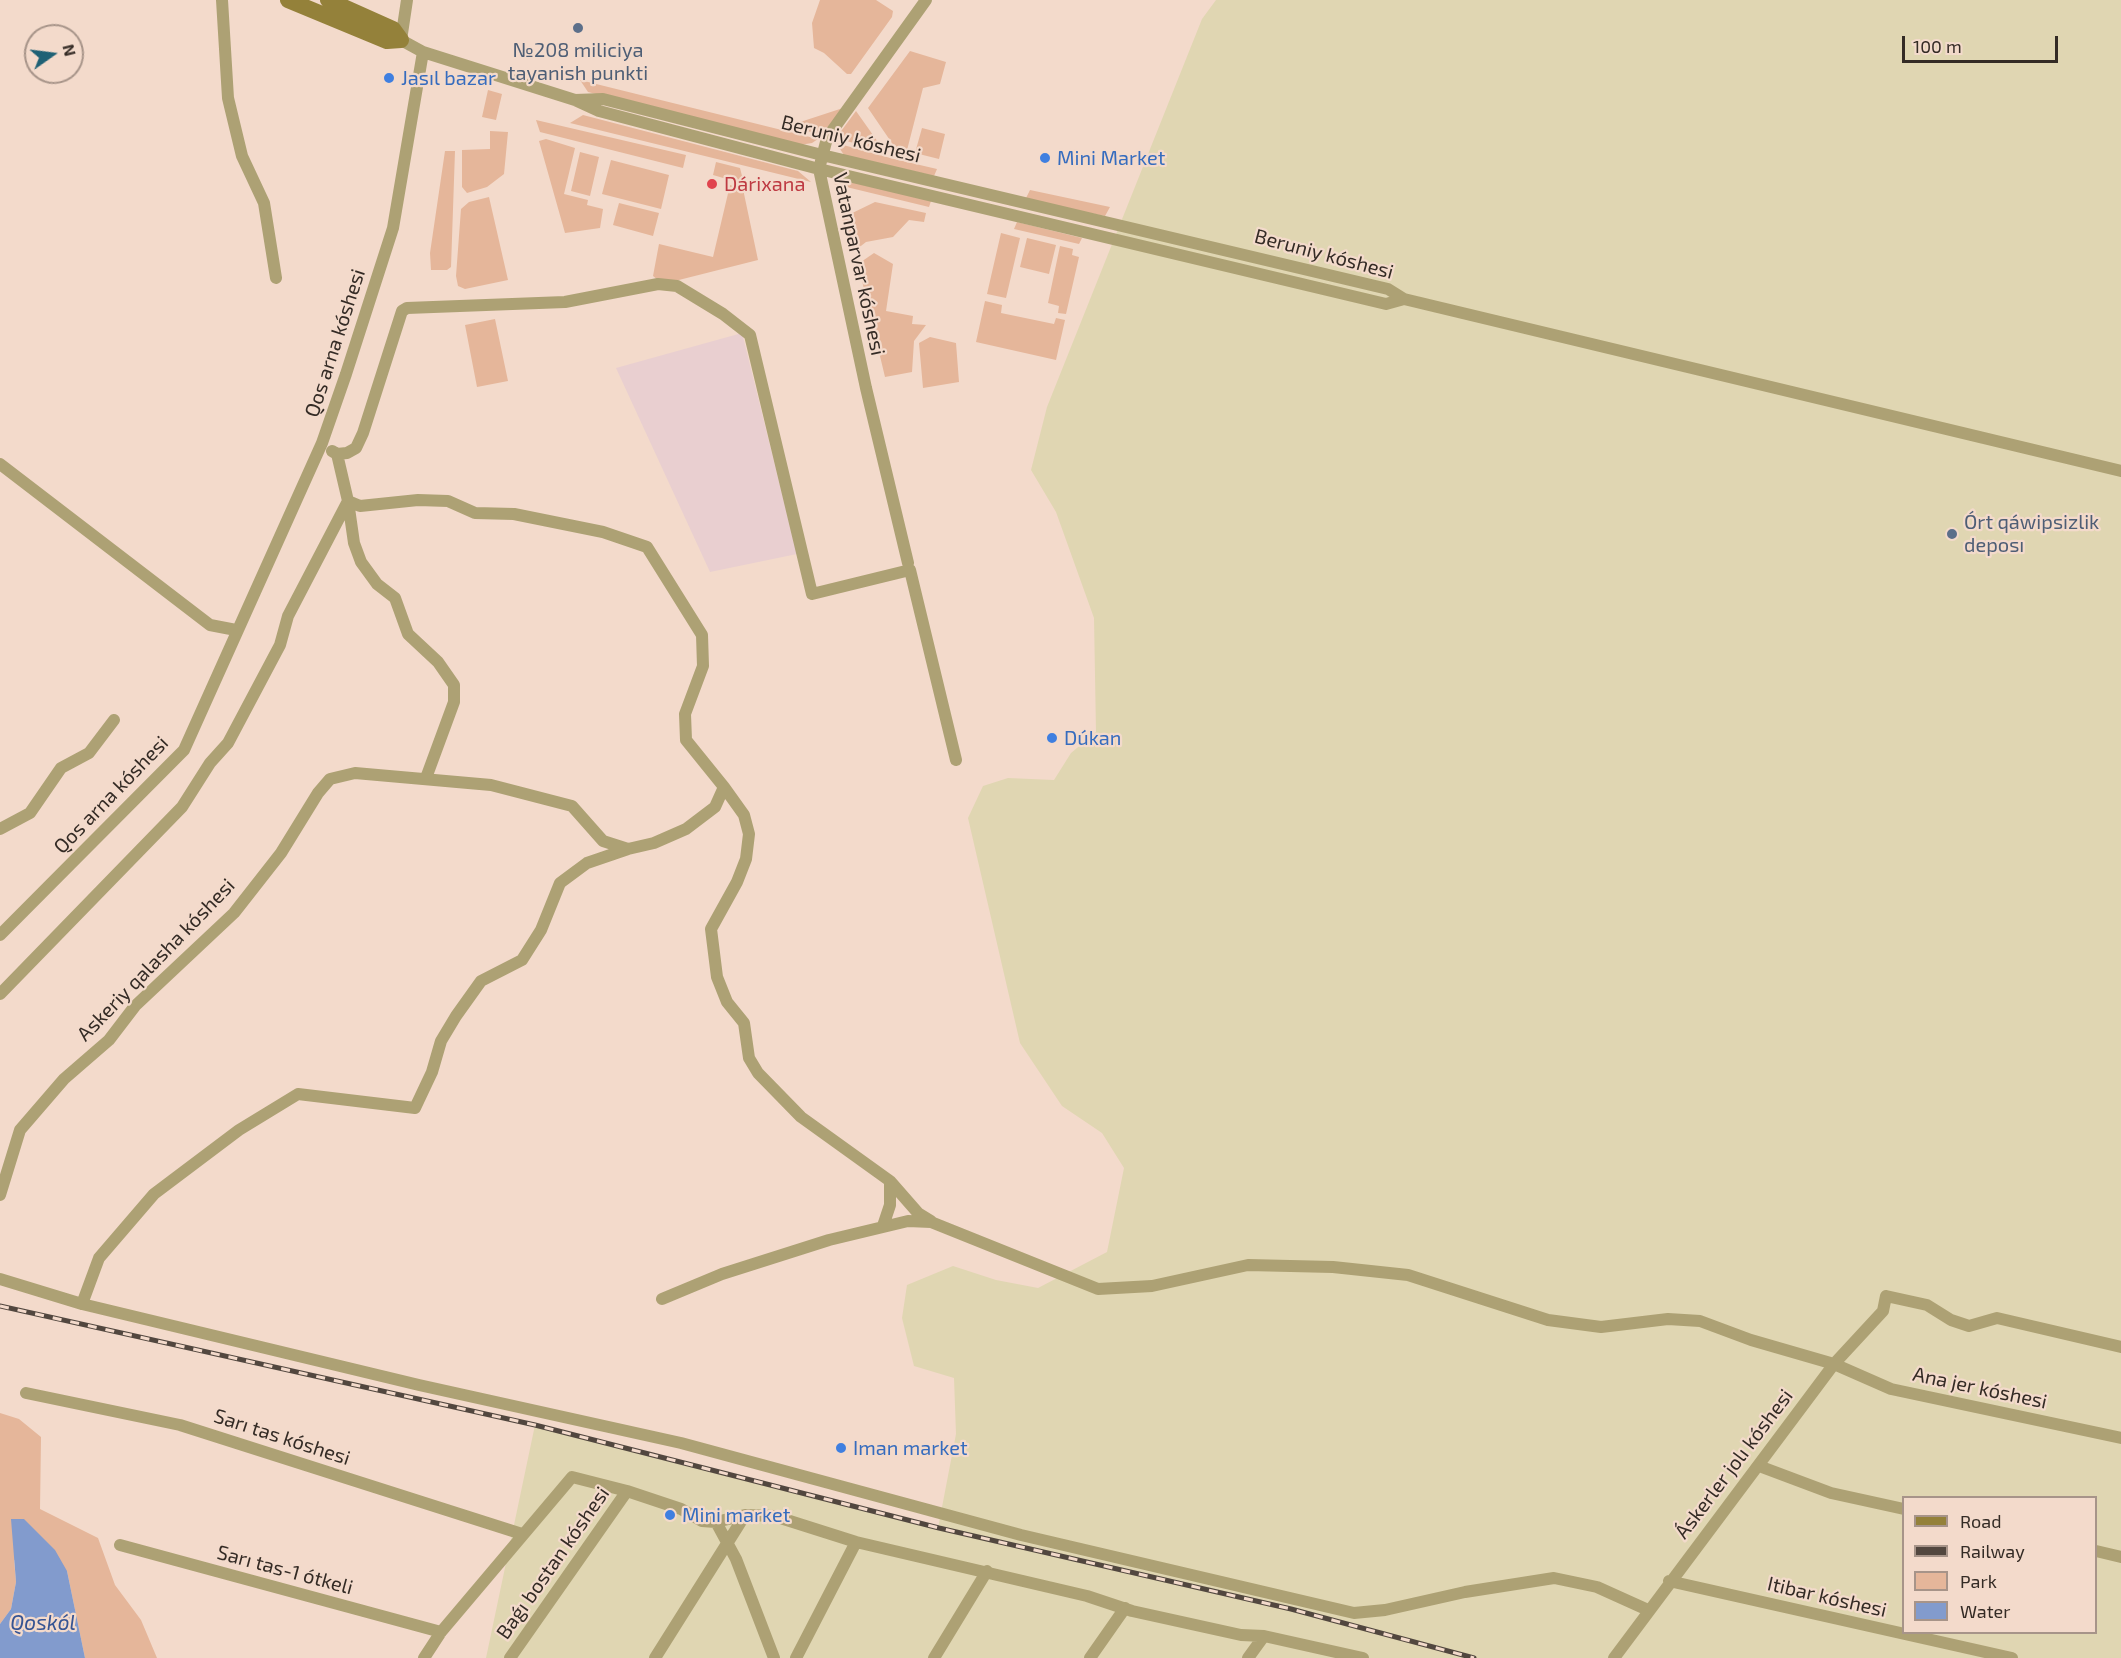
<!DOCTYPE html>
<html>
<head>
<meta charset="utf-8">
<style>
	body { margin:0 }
	#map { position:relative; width:2121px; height:1658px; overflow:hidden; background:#f3dacb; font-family:"Exo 2",sans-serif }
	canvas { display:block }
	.legend { position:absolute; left:1902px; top:1496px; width:195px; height:138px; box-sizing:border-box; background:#f3dacb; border:2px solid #a79489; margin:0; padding:8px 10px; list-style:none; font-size:18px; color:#342b25 }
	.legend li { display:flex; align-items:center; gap:12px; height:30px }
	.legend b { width:30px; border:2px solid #a79489 }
	.north { position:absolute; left:24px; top:24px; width:60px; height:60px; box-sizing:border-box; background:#f3dacb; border:2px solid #a79489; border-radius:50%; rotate:76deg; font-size:16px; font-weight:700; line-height:24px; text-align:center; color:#342b25 }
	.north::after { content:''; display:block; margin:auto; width:21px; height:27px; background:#1f6175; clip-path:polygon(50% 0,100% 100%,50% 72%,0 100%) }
	.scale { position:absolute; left:1902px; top:36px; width:156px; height:27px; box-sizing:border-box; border:3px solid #342b25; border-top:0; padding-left:8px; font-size:18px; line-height:21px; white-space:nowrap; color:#342b25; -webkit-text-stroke:4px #f3dacb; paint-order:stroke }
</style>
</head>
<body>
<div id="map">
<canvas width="2121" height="1658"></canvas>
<ul class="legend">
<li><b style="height:8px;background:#94813a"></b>Road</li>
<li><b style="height:8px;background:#52473f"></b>Railway</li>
<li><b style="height:16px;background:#e5b69a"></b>Park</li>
<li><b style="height:16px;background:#829bcd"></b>Water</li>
</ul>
<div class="north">N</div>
<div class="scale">100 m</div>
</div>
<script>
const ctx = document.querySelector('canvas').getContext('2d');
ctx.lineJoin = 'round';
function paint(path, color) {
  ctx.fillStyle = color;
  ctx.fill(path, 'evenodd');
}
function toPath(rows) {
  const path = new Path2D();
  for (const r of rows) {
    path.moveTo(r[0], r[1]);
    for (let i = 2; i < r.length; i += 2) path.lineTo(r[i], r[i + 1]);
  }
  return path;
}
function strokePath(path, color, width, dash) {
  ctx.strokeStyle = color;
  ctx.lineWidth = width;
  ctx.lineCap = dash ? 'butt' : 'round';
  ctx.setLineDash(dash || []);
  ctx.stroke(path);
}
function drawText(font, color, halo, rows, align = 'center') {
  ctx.font = font + ' "Exo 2",sans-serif';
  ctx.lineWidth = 4.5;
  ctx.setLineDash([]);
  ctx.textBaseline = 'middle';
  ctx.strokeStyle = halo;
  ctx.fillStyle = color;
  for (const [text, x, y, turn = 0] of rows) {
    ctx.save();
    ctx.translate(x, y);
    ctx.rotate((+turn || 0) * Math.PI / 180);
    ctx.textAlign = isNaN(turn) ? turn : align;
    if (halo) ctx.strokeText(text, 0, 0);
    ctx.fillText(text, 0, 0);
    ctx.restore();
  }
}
const education = toPath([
	[742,333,797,554,710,572,616,368]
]);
const green = toPath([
	[820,0,876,0,893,11,892,17,851,74,847,74,824,53,814,48,812,23],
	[910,51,946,62,940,84,923,88,906,154,898,152,868,108],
	[580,80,818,139,812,143,800,145,588,92],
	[488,90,502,94,496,120,482,117],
	[843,108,822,135,788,126],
	[856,111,885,152,836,138],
	[583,115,798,171,811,182,570,123],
	[536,120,686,155,683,168,540,132],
	[922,128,945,134,939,159,915,153],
	[490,131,508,132,504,174,487,187,467,193,462,187,462,150,490,149],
	[546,139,575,148,564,194,588,200,587,205,603,209,600,228,565,233,539,141],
	[836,143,894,159,937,169,934,176,844,155],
	[445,151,455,151,451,267,447,270,431,270,430,253],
	[580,152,599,157,590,196,571,191],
	[611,160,669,175,661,209,602,194],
	[716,162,740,168,744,184,713,175],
	[843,180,931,201,929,207,834,184],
	[730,185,743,189,758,260,663,284,653,276,659,244,713,257],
	[1030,190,1110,207,1105,216,1025,200],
	[489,197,508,280,465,289,458,286,456,276,461,209,469,202],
	[875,202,926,213,924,222,909,220,893,237,866,242,852,253,842,218],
	[619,203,659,213,653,236,613,225],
	[1017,222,1082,238,1079,244,1014,229],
	[1001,233,1020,238,1006,298,987,294],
	[1027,238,1056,245,1049,274,1020,267],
	[1060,246,1073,249,1072,255,1079,257,1066,314,1058,313,1059,306,1048,303],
	[874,253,893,264,886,311,913,316,912,324,926,325,914,341,912,372,885,377,858,264],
	[985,301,1002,305,1001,313,1054,324,1056,318,1065,320,1056,360,976,342],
	[495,319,508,381,477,387,465,325],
	[930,337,956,343,959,382,923,388,919,343],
	[0,1413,19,1419,41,1437,40,1509,98,1538,115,1585,141,1620,157,1658,85,1658,67,1571,14,1560,16,1582,11,1609,0,1624]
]);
const sand = toPath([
	[1216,0,2121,0,2121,1658,486,1658,535,1425,938,1528,956,1434,954,1378,914,1366,902,1318,907,1285,953,1266,996,1280,1038,1288,1107,1252,1124,1168,1102,1133,1062,1106,1020,1043,968,818,983,786,1008,778,1054,780,1071,753,1096,732,1094,618,1056,512,1031,470,1047,407,1202,19],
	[1904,1498,2096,1498,2096,1632,1904,1632]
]);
const water = toPath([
	[11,1519,24,1519,55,1550,67,1571,85,1658,0,1658,0,1624,11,1609,16,1582]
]);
const street = toPath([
	[222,0,228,98,242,156,264,203,276,278],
	[407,0,401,40,423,52,575,100,599,111,819,169,1386,304,1404,299],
	[575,100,603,99,822,155,1388,289,1404,299,2121,471],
	[332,451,337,454,348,501,354,543,361,562,377,584,395,598,408,634,438,662,454,685,454,702,426,778],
	[337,454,347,453,356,448,363,433,402,311,407,308,565,302,658,284,677,286,723,314,750,335,812,594,910,570,956,760],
	[0,464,210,625,236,630],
	[908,563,866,388,819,169,827,138,926,0],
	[724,787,744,815,749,834,746,859,737,882,711,929,717,977,727,1002,744,1023,749,1058,758,1073,801,1117,890,1181,918,1213,931,1221],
	[0,829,30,813,61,768,89,753,114,720],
	[0,935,184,750,322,443,346,374,393,228,423,52],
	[0,994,182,807,210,763,228,743,280,645,288,616,348,501],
	[0,1195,20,1130,64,1079,109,1040,135,1006,234,913,281,853,318,793,330,779,355,773,491,785,572,806,603,841,628,849,654,843,686,829,715,807,724,787,686,740,685,714,703,666,702,635,647,547,603,532,514,514,475,513,448,501,418,500,360,506,348,501],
	[883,1226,890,1205,890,1181],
	[0,1279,82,1304,419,1385,681,1443,1021,1535,1354,1613,1385,1610,1465,1592,1554,1578,1597,1587,1648,1610],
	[662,1299,722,1274,829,1240,908,1221,931,1222,1098,1289,1152,1286,1248,1265,1333,1267,1408,1275,1548,1320,1601,1327,1668,1319,1700,1321,1751,1340,1834,1364,1891,1389,2121,1438],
	[82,1304,99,1258,154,1194,239,1130,298,1094,415,1108,432,1072,441,1041,456,1016,481,981,522,960,541,930,560,883,587,863,628,849],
	[26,1393,180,1425,522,1534],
	[1759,1466,1831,1493,1904,1509],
	[716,1522,736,1559,774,1658],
	[120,1545,441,1632],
	[2096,1551,2121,1557],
	[1669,1581,2012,1658],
	[424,1658,441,1632,572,1477,627,1491,681,1509,702,1521,716,1522,745,1515,774,1516,856,1542,1087,1596,1132,1611,1241,1635,1264,1636,1363,1658],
	[510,1658,627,1491],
	[655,1658,745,1515],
	[796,1658,856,1542],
	[934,1658,987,1571],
	[1090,1658,1125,1608],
	[1248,1658,1264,1636],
	[1614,1658,1834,1364,1883,1311,1886,1296,1927,1305,1951,1320,1969,1326,1997,1318,2121,1347]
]);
const secondary = toPath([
	[288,0,387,41,401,40],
	[328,0,393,29,401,40]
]);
const rail = toPath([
	[0,1306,535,1425,939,1528,1291,1609,1474,1658]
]);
const markers = [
	[578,28,6,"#5c6f8a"],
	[389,78,6,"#3f7fe0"],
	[1045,158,6,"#3f7fe0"],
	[712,184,6,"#e0444e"],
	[1952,534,6,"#5c6f8a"],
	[1052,738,6,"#3f7fe0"],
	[841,1448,6,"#3f7fe0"],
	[670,1515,6,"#3f7fe0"]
];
const serviceNames = [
	["№208 miliciya",578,50],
	["tayanish punkti",578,73],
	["Órt qáwipsizlik",1964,522,"left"],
	["deposı",1964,545,"left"]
];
const shopNames = [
	["Jasıl bazar",401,78],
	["Mini Market",1057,158],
	["Dúkan",1064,738],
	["Iman market",853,1448],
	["Mini market",682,1515]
];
const streetNames = [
	["Beruniy kóshesi",851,139,14],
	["Beruniy kóshesi",1324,254,15],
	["Vatanparvar kóshesi",859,264,78],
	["Qos arna kóshesi",335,343,-72],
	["Qos arna kóshesi",111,795,-46],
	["Askeriy qalasha kóshesi",156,960,-46],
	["Ana jer kóshesi",1980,1388,12],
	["Sarı tas kóshesi",282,1437,18],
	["Áskerler jolı kóshesi",1734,1464,-53],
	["Baǵı bostan kóshesi",553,1563,-55],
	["Sarı tas-1 ótkeli",285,1570,15],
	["Itibar kóshesi",1827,1597,13]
];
const healthNames = [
	["Dárixana",724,184]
];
const waterNames = [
	["Qoskól",43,1623]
];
paint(education, '#e9cfd0');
paint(green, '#e5b69a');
paint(sand, '#e0d6b2');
paint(water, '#829bcd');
strokePath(street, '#ada174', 12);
strokePath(secondary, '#94813a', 16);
strokePath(rail, '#52473f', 5);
strokePath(rail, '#f3dacb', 3, [9]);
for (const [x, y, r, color] of markers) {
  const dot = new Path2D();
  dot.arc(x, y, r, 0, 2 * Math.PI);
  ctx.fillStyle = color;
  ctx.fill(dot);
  strokePath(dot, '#f3dacb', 2);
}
drawText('20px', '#4e5e75', '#f3dacb', serviceNames);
drawText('20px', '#366cbe', '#f3dacb', shopNames, 'left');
drawText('20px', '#342b25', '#f3dacb', streetNames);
drawText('20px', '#be3a42', '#f3dacb', healthNames, 'left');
drawText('italic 21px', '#365493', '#f3dacb', waterNames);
</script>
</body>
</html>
